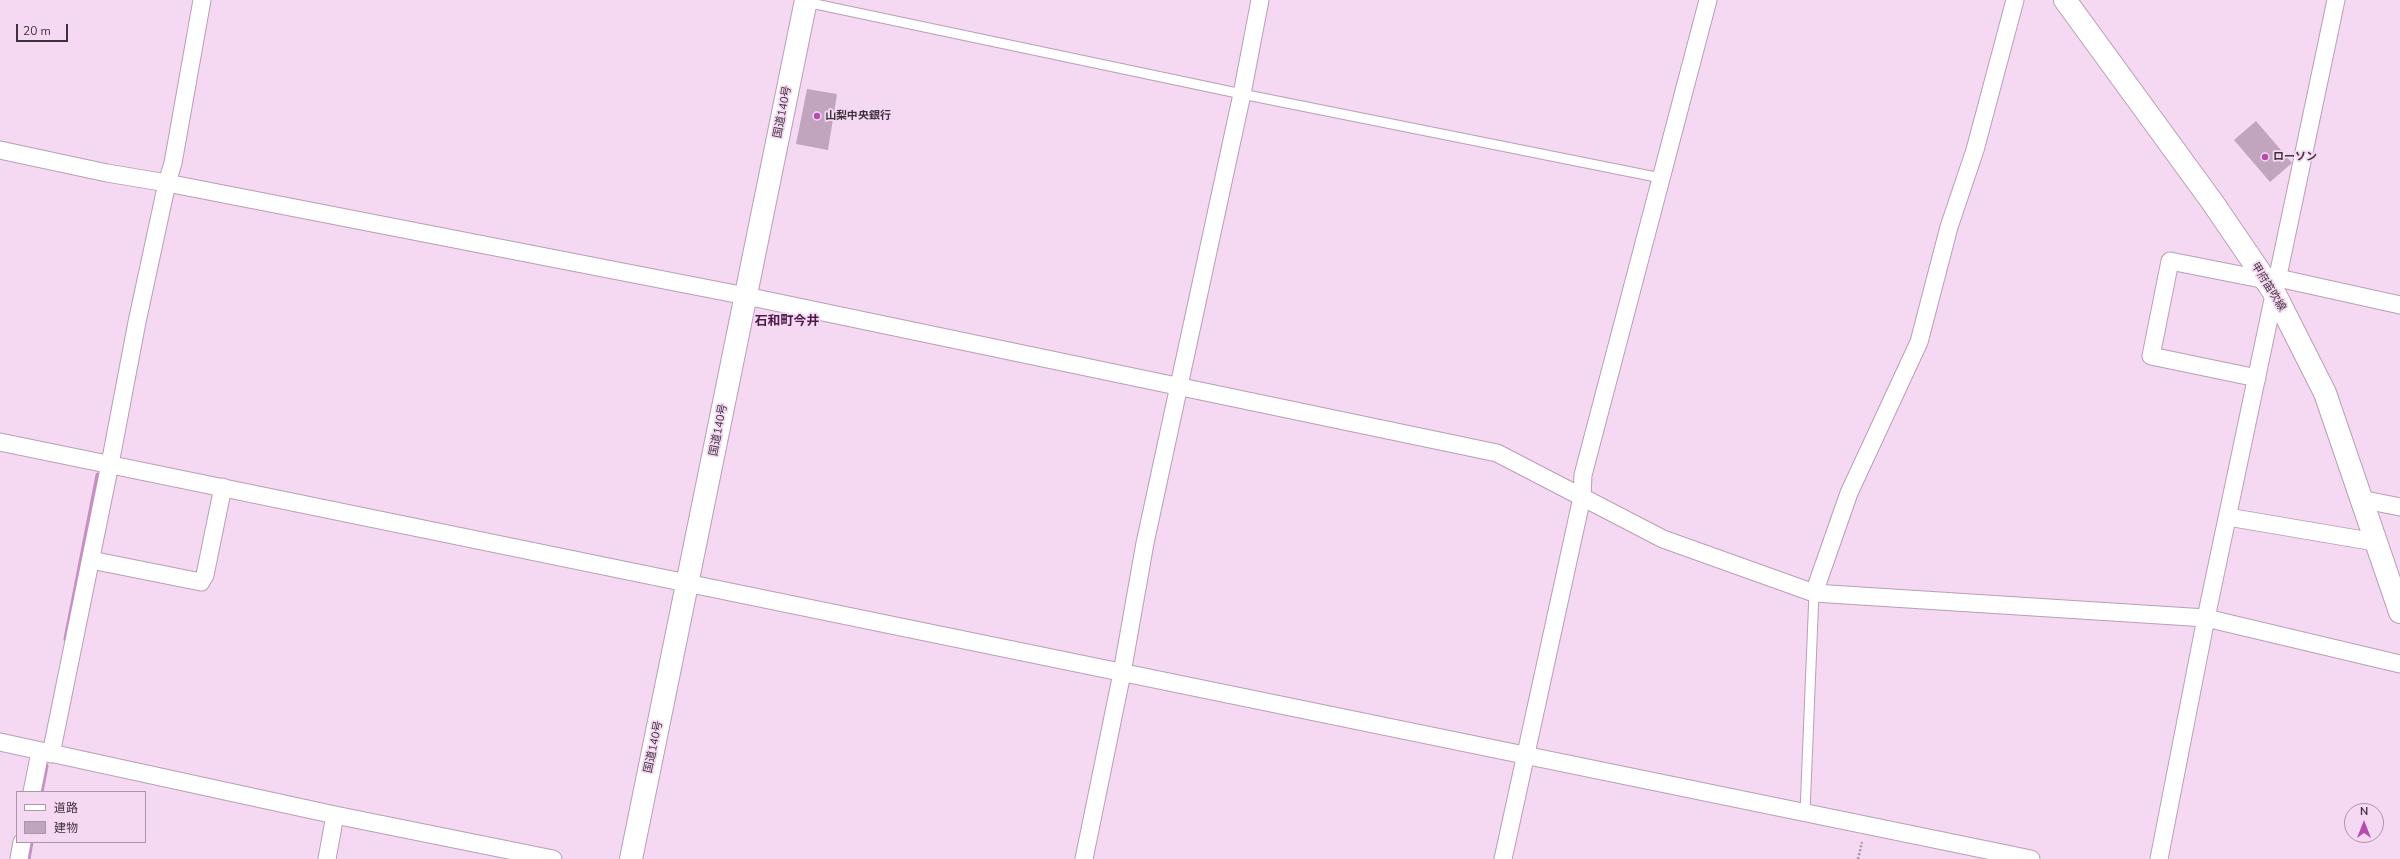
<!DOCTYPE html>
<html>
<head>
<meta charset="utf-8">
<style>
	body { margin:0 }
	#map { position:relative; width:2400px; height:859px; overflow:hidden; background:#f5d8f2; font-family:"Nunito Sans","Noto Sans JP",sans-serif }
	canvas { display:block }
	.legend { position:absolute; left:16px; top:791px; width:130px; height:52px; box-sizing:border-box; background:#f5d8f2; border:1px solid #ac96a9; margin:0; padding:5px 7px; list-style:none; font-size:12px; color:#3e323c }
	.legend li { display:flex; align-items:center; gap:8px; height:20px }
	.legend b { width:20px; border:1px solid #ac96a9 }
	.north { position:absolute; left:2344px; top:803px; width:40px; height:40px; box-sizing:border-box; background:#f5d8f2; border:1px solid #ac96a9; border-radius:50%; rotate:0deg; font-size:11px; font-weight:700; line-height:16px; text-align:center; color:#3e323c }
	.north::after { content:''; display:block; margin:auto; width:14px; height:18px; background:#b54db0; clip-path:polygon(50% 0,100% 100%,50% 72%,0 100%) }
	.scale { position:absolute; left:16px; top:24px; width:52px; height:18px; box-sizing:border-box; border:2px solid #3e323c; border-top:0; padding-left:5px; font-size:12px; line-height:14px; white-space:nowrap; color:#3e323c; -webkit-text-stroke:3px #f5d8f2; paint-order:stroke }
</style>
</head>
<body>
<div id="map">
<canvas width="2400" height="859"></canvas>
<ul class="legend">
<li><b style="height:5px;background:#fff"></b>道路</li>
<li><b style="height:11px;background:#c1a5be"></b>建物</li>
</ul>
<div class="north">N</div>
<div class="scale">20 m</div>
</div>
<script>
const ctx = document.querySelector('canvas').getContext('2d');
ctx.lineJoin = 'round';
function toPath(rows) {
  const path = new Path2D();
  for (const r of rows) {
    path.moveTo(r[0], r[1]);
    for (let i = 2; i < r.length; i += 2) path.lineTo(r[i], r[i + 1]);
  }
  return path;
}
function strokePath(path, color, width, dash) {
  ctx.strokeStyle = color;
  ctx.lineWidth = width;
  ctx.lineCap = dash ? 'butt' : 'round';
  ctx.setLineDash(dash || []);
  ctx.stroke(path);
}
function paint(path, color) {
  ctx.fillStyle = color;
  ctx.fill(path, 'evenodd');
}
function drawText(font, color, halo, rows, align = 'center') {
  ctx.font = font + ' "Nunito Sans","Noto Sans JP",sans-serif';
  ctx.lineWidth = 3.5;
  ctx.setLineDash([]);
  ctx.textBaseline = 'middle';
  ctx.strokeStyle = halo;
  ctx.fillStyle = color;
  for (const [text, x, y, turn = 0] of rows) {
    ctx.save();
    ctx.translate(x, y);
    ctx.rotate((+turn || 0) * Math.PI / 180);
    ctx.textAlign = isNaN(turn) ? turn : align;
    if (halo) ctx.strokeText(text, 0, 0);
    ctx.fillText(text, 0, 0);
    ctx.restore();
  }
}
const stream = toPath([
	[66,639,98,475],
	[41,792,46,766],
	[28,859,31,842]
]);
const building = toPath([
	[807,89,837,94,828,150,796,144],
	[2256,121,2292,163,2270,182,2234,140]
]);
const path = toPath([
	[1858,859,1862,842]
]);
const lane = toPath([
	[806,2,1242,94,1661,178],
	[1805,812,1814,593]
]);
const street = toPath([
	[0,150,107,173,167,183,746,296,1497,453,1663,539,1814,593,2206,618,2400,664],
	[2278,278,2400,305],
	[2257,378,2151,356,2170,261,2266,280],
	[0,442,2031,859],
	[2360,499,2400,507],
	[2228,517,2375,542],
	[91,560,201,582,205,575,223,487],
	[1814,593,1849,493,1919,342,1949,227,1975,150,2015,0],
	[0,742,335,815,553,859],
	[51,754,110,464,137,322,167,183,173,163,202,0],
	[32,792,40,752],
	[19,859,22,842],
	[327,859,335,815],
	[1084,859,1122,673,1145,543,1242,94,1260,0],
	[1503,859,1582,497,1583,475,1708,0],
	[2159,859,2206,618,2336,0]
]);
const primary = toPath([
	[2065,0,2213,203,2275,294,2325,393,2400,612]
]);
const highway = toPath([
	[631,859,806,0]
]);
const markers = [
	[817,116,4,"#b54db0"],
	[2265,157,4,"#b54db0"]
];
const streetNames = [
	["国道140号",783,112,-79],
	["甲府笛吹線",2268,287,58],
	["国道140号",719,430,-79],
	["国道140号",654,747,-78]
];
const poiNames = [
	["山梨中央銀行",825,116],
	["ローソン",2273,157]
];
const quarterNames = [
	["石和町今井",787,322]
];
strokePath(stream, '#cc8bc7', 5);
paint(building, '#c1a5be');
strokePath(lane, '#ba9eb7', 11);
strokePath(street, '#ba9eb7', 19);
strokePath(primary, '#ba9eb7', 24);
strokePath(highway, '#ba9eb7', 24);
strokePath(path, '#ab95a8', 2.5, [2, 2]);
strokePath(lane, '#fff', 9);
strokePath(street, '#fff', 17);
strokePath(primary, '#fff', 22);
strokePath(highway, '#fff', 22);
for (const [x, y, r, color] of markers) {
  const dot = new Path2D();
  dot.arc(x, y, r, 0, 2 * Math.PI);
  ctx.fillStyle = color;
  ctx.fill(dot);
  strokePath(dot, '#f5d8f2', 1.5);
}
drawText('11px', '#3e323c', '#f5d8f2', streetNames);
drawText('bold 11px', '#3e323c', '#f5d8f2', poiNames, 'left');
drawText('bold 13px', '#4d1b4a', '#f5d8f2', quarterNames);
</script>
</body>
</html>
